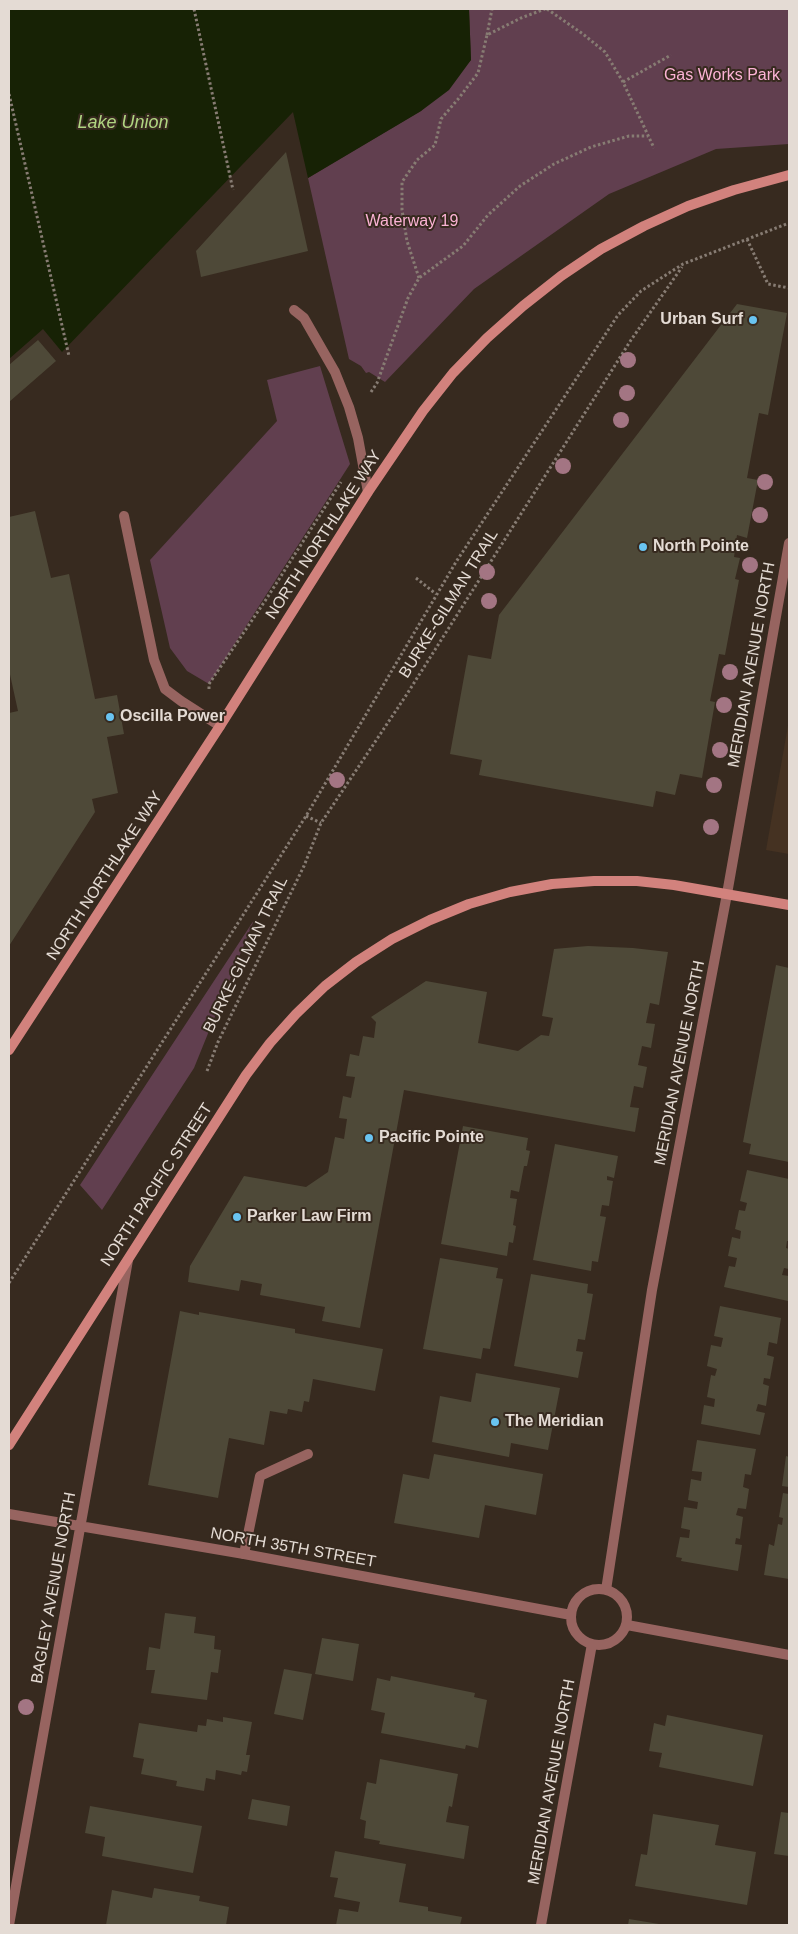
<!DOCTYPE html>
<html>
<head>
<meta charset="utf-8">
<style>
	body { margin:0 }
	#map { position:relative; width:798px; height:1934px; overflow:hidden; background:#372a1f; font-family:Arial,sans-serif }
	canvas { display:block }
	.frame { position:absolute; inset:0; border:10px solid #e4dbd4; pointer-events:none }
</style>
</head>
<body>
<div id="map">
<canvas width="798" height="1934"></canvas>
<div class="frame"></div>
</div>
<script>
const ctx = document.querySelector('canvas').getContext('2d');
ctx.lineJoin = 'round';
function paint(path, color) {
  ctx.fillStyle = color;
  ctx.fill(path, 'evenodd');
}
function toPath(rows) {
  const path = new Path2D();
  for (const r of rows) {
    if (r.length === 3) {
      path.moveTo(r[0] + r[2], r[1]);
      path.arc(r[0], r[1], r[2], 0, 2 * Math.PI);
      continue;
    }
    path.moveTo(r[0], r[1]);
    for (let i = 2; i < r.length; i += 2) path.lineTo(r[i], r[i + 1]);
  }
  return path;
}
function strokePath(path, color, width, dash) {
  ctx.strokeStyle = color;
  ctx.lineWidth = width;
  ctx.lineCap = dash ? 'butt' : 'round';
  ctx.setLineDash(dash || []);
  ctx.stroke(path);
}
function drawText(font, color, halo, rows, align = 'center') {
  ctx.font = font + ' Arial,sans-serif';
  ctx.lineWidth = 4;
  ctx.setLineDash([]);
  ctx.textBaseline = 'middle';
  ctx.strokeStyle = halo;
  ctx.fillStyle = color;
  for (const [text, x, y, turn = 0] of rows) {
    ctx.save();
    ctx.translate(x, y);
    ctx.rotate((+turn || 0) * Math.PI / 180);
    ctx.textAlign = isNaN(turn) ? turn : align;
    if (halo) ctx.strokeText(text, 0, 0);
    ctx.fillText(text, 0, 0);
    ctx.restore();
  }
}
const built = toPath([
	[789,720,789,854,766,850]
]);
const green = toPath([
	[469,9,789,9,789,144,716,149,609,194,474,289,385,382,369,372,366,373,361,366,349,359,308,178,421,111,471,60],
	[320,366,350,464,209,684,187,671,170,648,150,560,277,421,267,380],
	[254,920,194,1068,102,1210,80,1185]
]);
const water = toPath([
	[9,9,469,9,471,60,449,90,421,111,308,178,293,112,62,352,43,329,9,359]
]);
const building = toPath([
	[286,152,308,251,201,277,196,251],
	[737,304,787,313,768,415,759,413,747,478,758,480,747,538,737,535,734,557,740,558,735,579,739,580,725,655,719,654,710,701,715,702,702,778,680,774,675,795,656,791,653,807,479,775,482,760,450,754,468,655,491,659,499,615],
	[38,340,56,361,9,402,9,365],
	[35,511,51,578,69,574,95,699,117,695,124,734,107,737,118,793,92,799,95,812,9,946,9,713,18,711,9,670,9,517],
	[588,946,633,948,668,952,659,1005,650,1003,646,1023,655,1024,651,1048,642,1046,638,1065,647,1067,643,1088,634,1086,630,1107,639,1108,635,1132,404,1090,360,1328,322,1321,325,1307,260,1295,262,1284,241,1280,239,1291,188,1282,190,1266,244,1176,306,1187,328,1172,335,1137,344,1139,347,1119,339,1118,343,1096,351,1098,355,1077,346,1076,350,1054,359,1056,363,1036,374,1038,376,1022,371,1017,426,981,487,992,478,1043,518,1051,541,1035,549,1036,553,1018,542,1016,554,949],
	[776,965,789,968,789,1162,749,1154,751,1144,743,1142],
	[463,1126,528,1138,526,1150,530,1151,527,1166,524,1166,519,1192,511,1190,510,1198,517,1199,513,1225,516,1226,513,1243,509,1242,507,1256,441,1244],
	[555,1144,618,1156,614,1178,607,1176,607,1180,613,1181,609,1206,602,1205,600,1216,606,1217,598,1262,592,1261,591,1271,533,1260],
	[747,1170,789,1179,789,1241,787,1241,786,1248,789,1249,789,1269,784,1268,782,1275,789,1276,788,1301,724,1287,729,1266,735,1267,737,1258,728,1256,732,1237,740,1239,741,1231,735,1229,739,1210,745,1211,747,1203,740,1201],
	[440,1258,498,1268,496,1278,503,1279,490,1349,483,1348,481,1359,423,1349],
	[531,1274,588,1284,587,1293,593,1294,585,1340,578,1339,576,1351,583,1352,578,1378,514,1366],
	[720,1306,781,1318,777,1344,769,1342,767,1355,774,1357,770,1379,764,1378,763,1384,769,1386,766,1406,758,1404,756,1411,765,1413,760,1435,701,1424,704,1405,714,1407,715,1399,707,1397,711,1375,715,1376,717,1369,707,1366,711,1345,721,1347,723,1338,714,1336],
	[180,1311,199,1315,199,1312,295,1329,295,1333,383,1349,375,1391,313,1379,309,1402,304,1401,302,1412,288,1409,287,1414,270,1411,264,1445,229,1438,218,1498,148,1485],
	[476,1373,560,1388,548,1450,511,1443,509,1457,432,1442,440,1396,471,1402],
	[697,1440,756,1449,751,1475,745,1474,743,1487,749,1489,746,1509,738,1508,736,1515,743,1517,740,1539,736,1538,735,1544,742,1545,738,1571,681,1561,682,1558,676,1557,680,1537,689,1538,690,1530,681,1528,684,1507,697,1509,698,1502,688,1500,691,1479,701,1481,702,1472,692,1471],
	[434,1454,543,1474,536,1515,485,1505,479,1538,394,1523,403,1474,429,1479],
	[786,1456,789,1457,789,1487,782,1486],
	[783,1493,789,1494,789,1579,764,1575,769,1544,774,1546,778,1524,782,1525,783,1518,779,1517],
	[165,1613,196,1617,194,1633,215,1636,214,1649,221,1650,218,1673,211,1672,207,1700,151,1693,155,1670,146,1670,149,1647,160,1649],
	[322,1638,359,1644,353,1681,315,1674],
	[284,1669,312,1674,303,1720,274,1714],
	[391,1676,475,1693,474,1697,487,1700,478,1748,466,1745,465,1749,381,1733,385,1713,371,1710,377,1678,390,1681],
	[667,1715,763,1735,753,1786,659,1767,662,1753,649,1751,654,1723,665,1726],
	[223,1717,252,1722,246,1755,250,1755,247,1772,242,1771,241,1775,216,1770,215,1780,206,1778,204,1791,176,1786,177,1781,141,1774,144,1759,133,1757,139,1723,197,1732,198,1725,206,1726,207,1719,223,1722],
	[380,1759,458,1774,452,1807,449,1806,446,1822,469,1826,464,1859,379,1844,380,1841,364,1838,366,1821,360,1819,367,1782,376,1784],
	[252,1799,290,1806,287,1826,248,1819],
	[90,1806,202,1826,193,1873,102,1856,105,1837,85,1833],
	[781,1812,789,1813,789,1856,774,1854],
	[653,1814,719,1825,715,1845,756,1852,747,1905,635,1886,641,1854,647,1855],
	[335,1851,406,1864,399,1902,428,1907,428,1911,462,1917,460,1925,336,1925,339,1909,358,1912,360,1902,334,1897,338,1878,330,1877],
	[154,1888,200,1896,199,1901,229,1907,226,1925,106,1925,112,1890,152,1898],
	[629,1919,659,1924,659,1925,628,1925]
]);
const path = toPath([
	[194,9,233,190],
	[547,9,583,34,605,52,623,82,654,148],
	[487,35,492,9],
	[623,82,671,55],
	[9,94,69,356],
	[747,239,768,284,789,288],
	[419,278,407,241,402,210,402,182,417,160,435,145,441,119,459,98,478,73,487,35,521,18,545,9],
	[371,392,377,383,408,298,419,278,463,246,488,215,520,186,554,164,591,147,629,136,648,136],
	[416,578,436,594],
	[209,689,209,684,267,598,341,482],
	[306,816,321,823],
	[207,1071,218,1042,304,866,321,823,407,694,631,340,682,267],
	[9,1283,306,816,456,562,618,315,641,291,683,264,789,223]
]);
const lane = toPath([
	[294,310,304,318,335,372,349,407,358,438,368,492],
	[124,516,154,660,165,689,181,701,220,726],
	[244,1554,260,1476,308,1454]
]);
const street = toPath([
	[9,1514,244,1554,571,1615],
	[599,1617,28],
	[606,1590,652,1290,727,894,789,543],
	[627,1625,789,1655],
	[9,1925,128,1260],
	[541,1925,592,1644]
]);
const secondary = toPath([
	[9,1050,220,726,368,492,423,411,453,373,487,338,523,306,561,276,601,249,644,226,688,206,734,190,789,175],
	[9,1445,246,1075,270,1043,296,1014,325,986,356,962,392,939,430,920,469,904,510,892,552,884,594,881,637,881,674,885,789,905]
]);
const trees = [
	[628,360],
	[627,393],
	[621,420],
	[563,466],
	[765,482],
	[760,515],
	[750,565],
	[487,572],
	[489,601],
	[730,672],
	[724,705],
	[720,750],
	[337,780],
	[714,785],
	[711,827],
	[26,1707]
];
const markers = [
	[753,320,5,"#69c4f1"],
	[643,547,5,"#69c4f1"],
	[110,717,5,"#69c4f1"],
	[369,1138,5,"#69c4f1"],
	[237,1217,5,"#69c4f1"],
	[495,1422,5,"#69c4f1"]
];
const parkNames = [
	["Gas Works Park",722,76],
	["Waterway 19",412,222]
];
const poiNames = [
	["Urban Surf",743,320,"right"],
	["North Pointe",653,547],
	["Oscilla Power",120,717],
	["Pacific Pointe",379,1138],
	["Parker Law Firm",247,1217],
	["The Meridian",505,1422]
];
const streetNames = [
	["NORTH NORTHLAKE WAY",324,535,-57],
	["BURKE-GILMAN TRAIL",449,604,-58],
	["MERIDIAN AVENUE NORTH",752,665,-80],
	["NORTH NORTHLAKE WAY",105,876,-57],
	["BURKE-GILMAN TRAIL",246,955,-64],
	["MERIDIAN AVENUE NORTH",680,1063,-79],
	["NORTH PACIFIC STREET",157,1185,-57],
	["NORTH 35TH STREET",293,1548,10],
	["BAGLEY AVENUE NORTH",54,1588,-80],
	["MERIDIAN AVENUE NORTH",552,1782,-80]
];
const waterNames = [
	["Lake Union",123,123]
];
paint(built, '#453222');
paint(green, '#613f4f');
paint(water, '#172205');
paint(building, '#4e4938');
strokePath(path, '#877c73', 3, [2.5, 2.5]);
strokePath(lane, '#976460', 10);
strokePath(street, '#976460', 10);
strokePath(secondary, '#d2827d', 10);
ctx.fillStyle = '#a37583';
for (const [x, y] of trees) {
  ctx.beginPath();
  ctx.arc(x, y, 8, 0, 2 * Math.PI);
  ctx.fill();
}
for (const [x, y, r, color] of markers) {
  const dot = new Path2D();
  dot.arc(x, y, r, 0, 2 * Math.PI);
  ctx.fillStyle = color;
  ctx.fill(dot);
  strokePath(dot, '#372a1f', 2);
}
drawText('16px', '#fcb3d5', '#372a1f', parkNames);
drawText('bold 16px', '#e4dbd4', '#372a1f', poiNames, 'left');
drawText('16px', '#e4dbd4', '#372a1f', streetNames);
drawText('italic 18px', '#b0d581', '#372a1f', waterNames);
</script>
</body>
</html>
